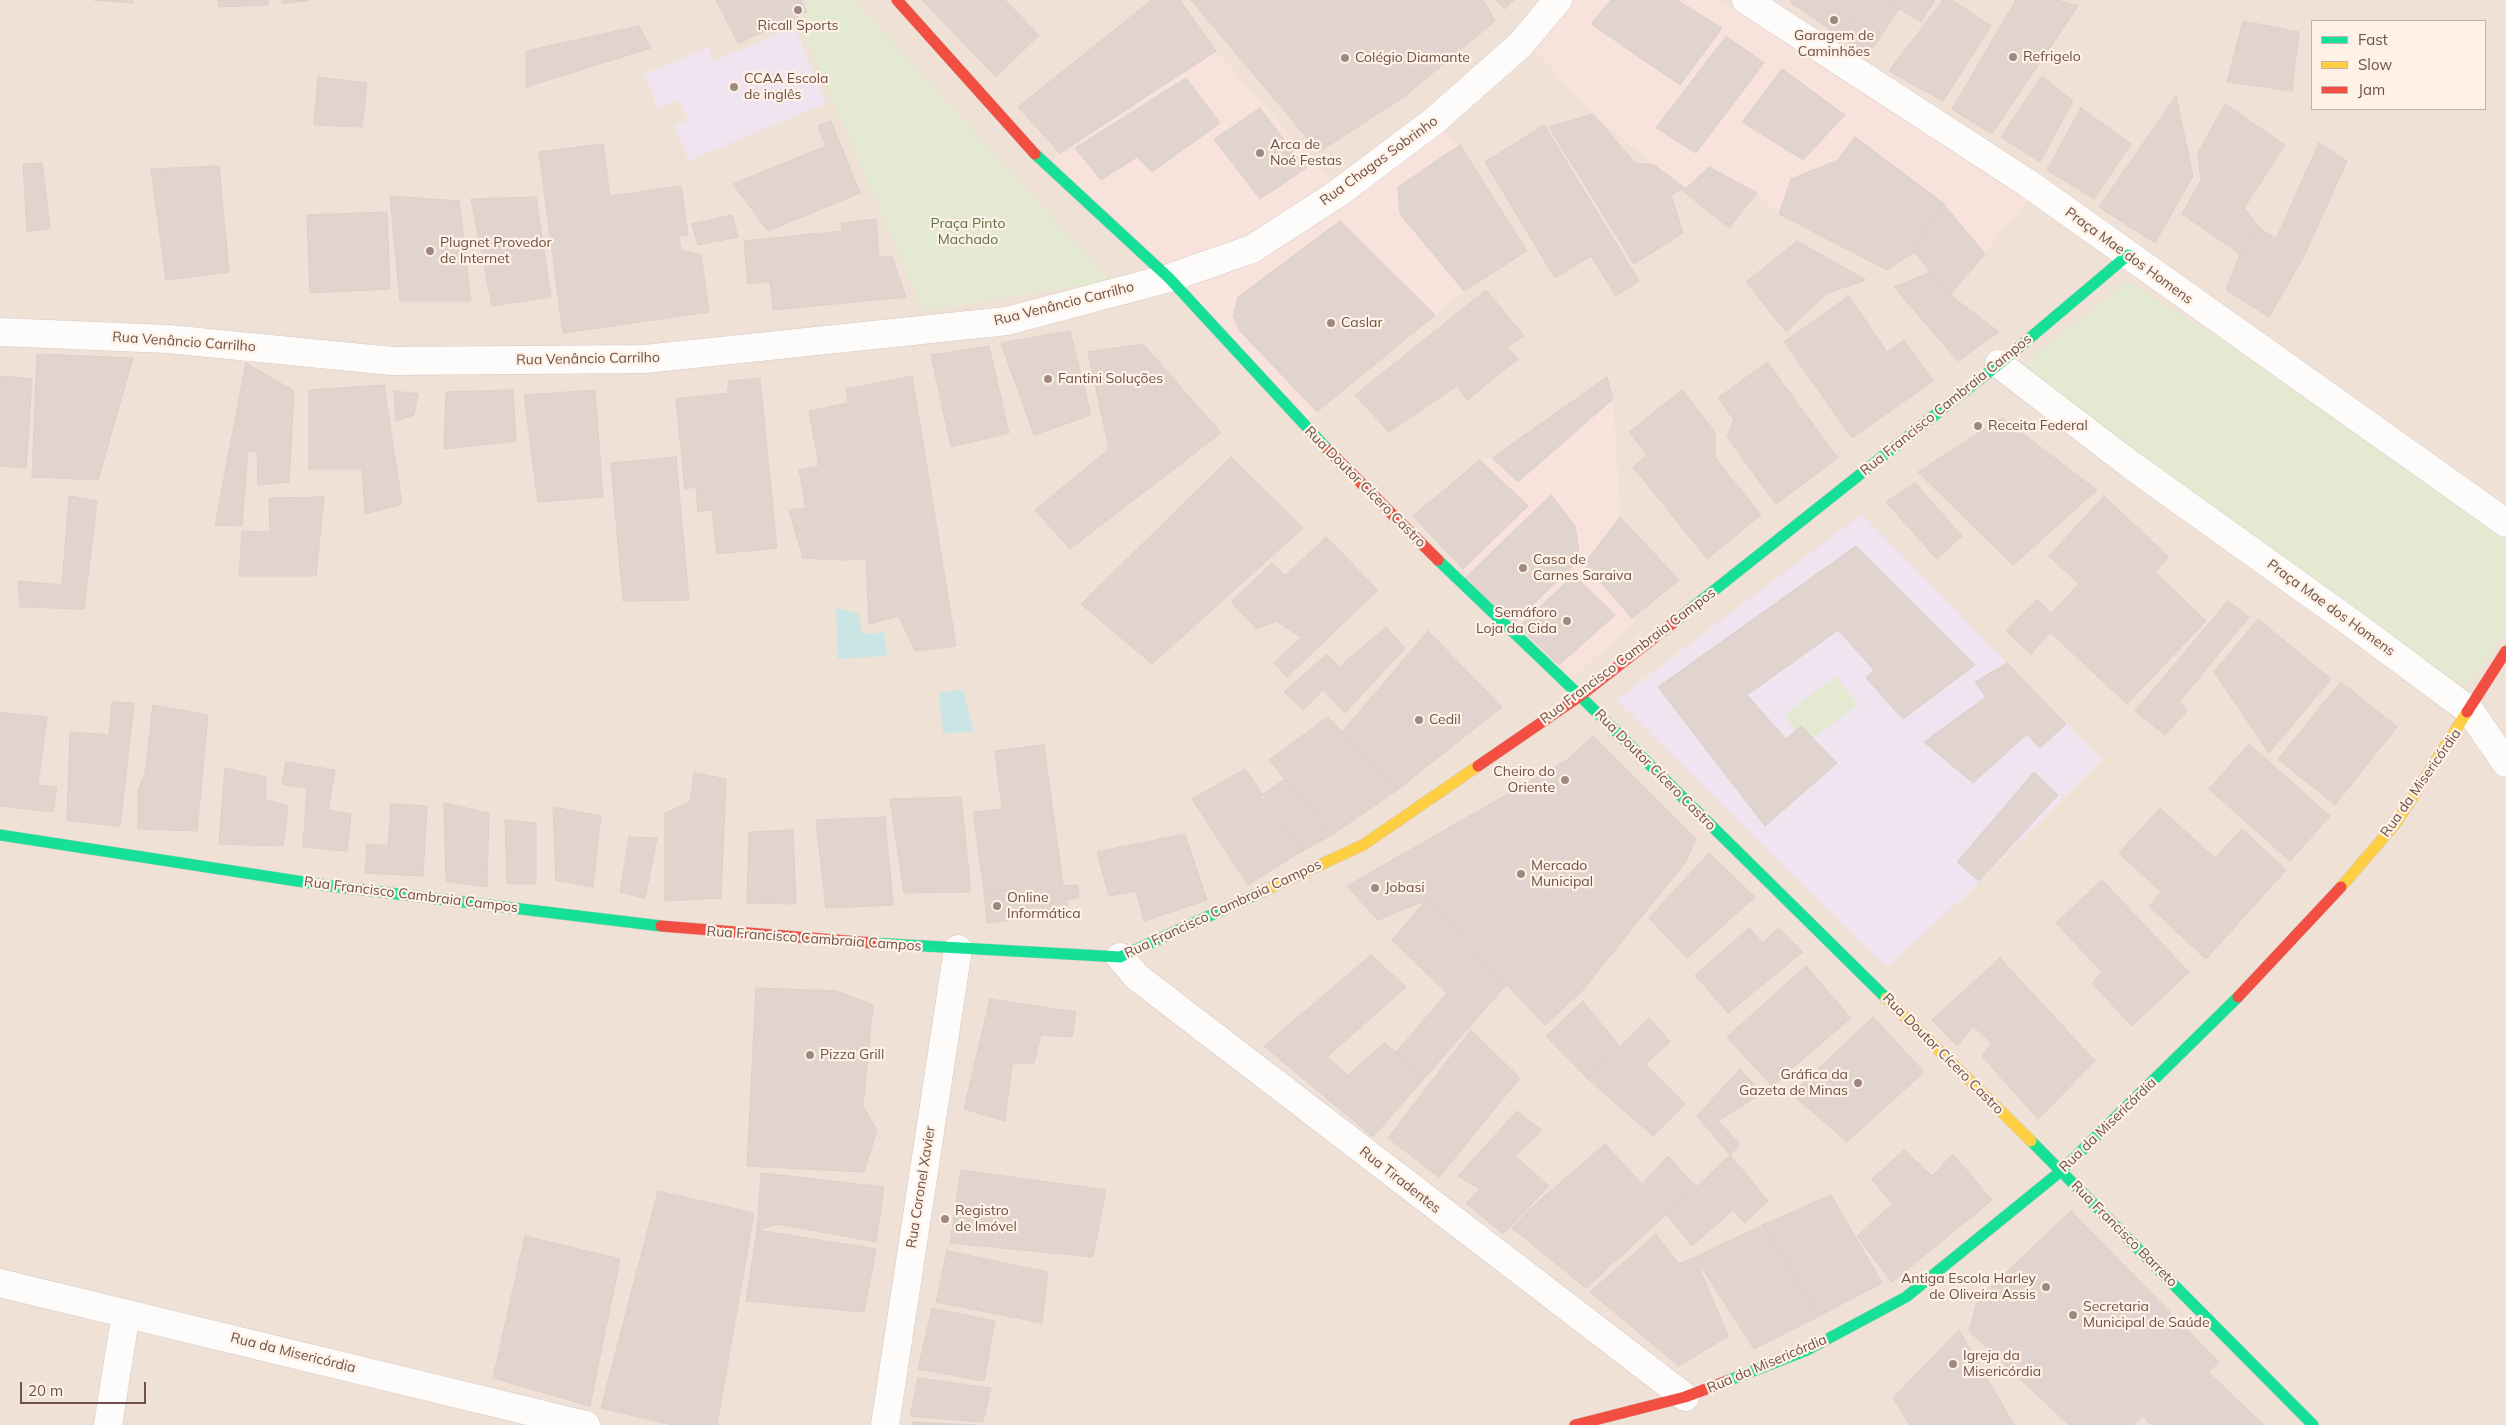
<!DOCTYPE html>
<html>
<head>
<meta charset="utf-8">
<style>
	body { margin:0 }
	#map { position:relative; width:2506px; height:1425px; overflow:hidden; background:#f5ede6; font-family:Mulish,sans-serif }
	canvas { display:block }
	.legend { position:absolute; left:2311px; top:20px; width:175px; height:90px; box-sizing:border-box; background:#fef1e5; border:1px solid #c5b1a7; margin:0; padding:6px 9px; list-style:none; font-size:15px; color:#705149 }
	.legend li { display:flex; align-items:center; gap:10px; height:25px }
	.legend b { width:25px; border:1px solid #c5b1a7 }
	.scale { position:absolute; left:20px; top:1382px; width:126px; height:22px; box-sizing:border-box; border:2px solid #705149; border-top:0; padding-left:6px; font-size:15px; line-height:18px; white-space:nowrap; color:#705149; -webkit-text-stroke:4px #fef1e5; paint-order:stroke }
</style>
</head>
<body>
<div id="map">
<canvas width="2506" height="1425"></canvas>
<ul class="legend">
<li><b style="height:6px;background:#16e098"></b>Fast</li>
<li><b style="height:6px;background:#ffcf43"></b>Slow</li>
<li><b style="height:6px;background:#f24e42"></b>Jam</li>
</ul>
<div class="scale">20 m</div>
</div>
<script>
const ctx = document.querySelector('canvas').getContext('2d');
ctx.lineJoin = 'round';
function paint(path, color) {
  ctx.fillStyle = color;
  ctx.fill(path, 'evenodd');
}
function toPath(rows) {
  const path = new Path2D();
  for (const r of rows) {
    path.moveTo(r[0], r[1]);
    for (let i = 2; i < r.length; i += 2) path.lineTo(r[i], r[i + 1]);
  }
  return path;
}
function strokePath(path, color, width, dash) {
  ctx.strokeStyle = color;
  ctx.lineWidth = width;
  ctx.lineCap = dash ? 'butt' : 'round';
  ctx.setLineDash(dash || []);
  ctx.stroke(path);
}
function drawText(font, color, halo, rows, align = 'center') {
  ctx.font = font + ' Mulish,sans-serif';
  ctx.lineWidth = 4.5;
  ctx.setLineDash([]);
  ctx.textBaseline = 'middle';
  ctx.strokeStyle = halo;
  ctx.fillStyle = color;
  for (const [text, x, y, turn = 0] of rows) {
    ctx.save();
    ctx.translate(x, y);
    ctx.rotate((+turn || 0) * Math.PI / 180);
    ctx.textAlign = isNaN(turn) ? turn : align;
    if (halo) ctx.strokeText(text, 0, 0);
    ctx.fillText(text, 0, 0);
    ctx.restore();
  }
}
const residential = toPath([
	[0,0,2506,0,2506,1425,0,1425],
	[2312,21,2485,21,2485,109,2312,109]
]);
const commercial = toPath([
	[1571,0,1720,0,2028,200,1950,295,1914,252,1887,270,1779,214,1757,193,1709,167,1685,188,1654,165,1593,114,1530,45],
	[1216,51,1333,183,1437,126,1460,145,1527,251,1464,291,1309,420,1051,161],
	[1607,377,1613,399,1620,517,1584,564,1636,622,1571,679,1413,516,1480,460,1493,458]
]);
const education = toPath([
	[795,27,826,103,689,161,674,126,688,120,679,100,658,109,644,74,708,48,713,61],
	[1862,514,2101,760,1964,897,1886,967,1616,700]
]);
const green = toPath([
	[809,0,854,0,1110,281,924,311,800,24],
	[2127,282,2213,334,2506,541,2506,633,2465,687,2353,613,2132,457,2021,366],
	[1836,676,1858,705,1806,744,1784,715]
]);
const water = toPath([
	[836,608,859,614,862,634,884,632,887,656,838,659],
	[963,690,974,732,943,733,939,693]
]);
const building = toPath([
	[132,0,133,3,93,0,132,0],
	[218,0,268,0,268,5,219,7,218,0],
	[281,0,310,0,283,4,281,0],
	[716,0,801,0,807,12,738,43,716,0],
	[922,0,1005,0,1039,35,996,77,922,0],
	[1152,0,1180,0,1216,51,1060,153,1018,107,1152,0],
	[1191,0,1483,0,1495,21,1405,96,1319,152,1191,0],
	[1496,0,1514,0,1505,9,1496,0],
	[1611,0,1677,0,1722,28,1680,85,1591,24,1611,0],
	[1792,0,1864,0,1842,38,1790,2,1792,0],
	[1866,0,1885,0,1899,9,1868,55,1842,38,1866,0],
	[1885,0,1935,0,1921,22,1885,0],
	[1943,0,1952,0,1991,26,1943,101,1889,71,1943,0],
	[2016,0,2057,0,2078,6,1992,134,1952,109,2016,0],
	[2243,21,2299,32,2292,91,2227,82,2243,21],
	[639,26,651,48,526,87,526,51,639,26],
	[1726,36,1764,63,1696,153,1656,128,1726,36],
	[1782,69,1845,115,1803,160,1742,122,1782,69],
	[2042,76,2073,101,2040,162,2001,137,2042,76],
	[318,77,367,83,362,127,314,125,318,77],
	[1186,78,1220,123,1152,172,1137,157,1101,180,1075,148,1186,78],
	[2176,96,2193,176,2155,243,2099,207,2176,96],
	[2225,104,2285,145,2244,208,2261,229,2240,254,2182,214,2201,180,2198,153,2225,104],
	[1260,108,1306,168,1260,199,1214,139,1260,108],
	[2081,108,2131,144,2094,199,2047,170,2081,108],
	[1593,114,1635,163,1654,165,1685,188,1671,195,1683,233,1634,264,1549,127,1593,114],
	[831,121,860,193,768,231,733,184,826,146,818,126,831,121],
	[1544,125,1639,281,1616,296,1591,256,1555,278,1485,162,1544,125],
	[1855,137,1942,202,1914,252,1887,270,1779,214,1791,179,1838,160,1855,137],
	[2319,143,2347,161,2303,258,2269,317,2226,290,2240,254,2261,229,2276,239,2319,143],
	[603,144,610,196,681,186,688,235,679,236,681,250,701,255,709,312,563,333,539,152,603,144],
	[1460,145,1527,251,1464,291,1400,214,1398,187,1460,145],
	[42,163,50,228,27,232,23,164,42,163],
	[219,166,229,272,166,280,151,169,219,166],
	[1709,167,1757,193,1729,228,1683,191,1709,167],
	[390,196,459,201,471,301,400,301,390,196],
	[536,197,551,297,492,306,471,199,536,197],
	[1942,202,1985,254,1950,295,1914,252,1942,202],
	[387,212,390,289,310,293,307,215,387,212],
	[732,215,738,237,698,245,692,224,732,215],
	[876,219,879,257,892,257,906,297,773,310,770,281,748,284,744,241,842,231,841,223,876,219],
	[1340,221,1435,315,1317,412,1240,331,1233,316,1238,297,1340,221],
	[1797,241,1866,280,1827,293,1786,332,1746,282,1797,241],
	[1931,272,1950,295,1999,332,1958,361,1894,287,1931,272],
	[1486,290,1524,336,1507,347,1518,359,1467,400,1457,386,1389,432,1355,395,1486,290],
	[1849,296,1887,352,1904,340,1933,381,1852,438,1784,342,1849,296],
	[1070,331,1091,415,1034,435,1001,343,1070,331],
	[1143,344,1221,433,1070,549,1035,510,1109,449,1088,352,1143,344],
	[989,346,1009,433,951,447,931,355,989,346],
	[37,354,133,358,98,480,32,477,37,354],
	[1767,362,1838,458,1776,504,1727,437,1734,420,1718,398,1767,362],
	[246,363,294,391,289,482,258,485,257,452,248,451,242,526,215,525,246,363],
	[0,376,32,379,26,468,0,466,0,376],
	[912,376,956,646,915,651,899,616,869,624,866,559,843,560,803,558,789,510,806,508,799,470,819,466,809,411,848,403,846,389,912,376],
	[1607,377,1613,399,1518,482,1492,458,1607,377],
	[760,378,777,548,717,554,712,510,698,512,696,487,685,489,676,399,727,393,729,381,760,378],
	[384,385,402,504,365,514,362,469,309,469,309,390,384,385],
	[513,390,516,441,444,449,446,392,513,390],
	[595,390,603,497,538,502,524,395,595,390],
	[1682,390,1715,432,1715,458,1761,515,1707,559,1633,467,1647,455,1629,432,1682,390],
	[394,391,418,394,414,415,396,421,394,391],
	[2002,418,2097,490,2013,565,1918,472,2002,418],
	[676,457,689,600,623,601,611,463,676,457],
	[1231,457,1303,528,1152,664,1081,604,1231,457],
	[1480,460,1528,506,1463,569,1413,516,1480,460],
	[1915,483,1962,536,1937,559,1886,502,1915,483],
	[1551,495,1575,526,1580,559,1513,624,1465,578,1551,495],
	[69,496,97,501,84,609,20,607,18,581,62,585,69,496],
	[2104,496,2169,557,2155,572,2206,621,2127,704,2050,632,2031,654,2006,631,2037,599,2051,614,2079,584,2049,556,2104,496],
	[324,497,316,576,239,576,242,531,270,532,269,498,324,497],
	[1620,517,1679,580,1632,618,1584,564,1620,517],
	[1326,537,1378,590,1287,677,1274,663,1301,637,1276,621,1257,629,1231,602,1272,563,1285,576,1326,537],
	[1856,546,1975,665,1903,719,1866,678,1874,670,1838,630,1747,695,1786,739,1801,726,1837,763,1765,826,1658,687,1856,546],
	[1574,575,1615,615,1559,665,1519,626,1574,575],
	[2228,601,2249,617,2179,702,2188,710,2165,735,2135,711,2228,601],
	[2258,619,2331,679,2269,753,2214,672,2258,619],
	[1386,627,1405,648,1345,713,1323,690,1303,710,1284,692,1327,654,1339,667,1386,627],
	[1428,631,1502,707,1397,790,1342,732,1428,631],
	[2007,663,2066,724,2040,748,2027,734,1973,783,1924,742,1986,697,1975,682,2007,663],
	[2341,682,2397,727,2335,805,2278,759,2341,682],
	[112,702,134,703,120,826,67,821,70,732,109,735,112,702],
	[153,705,208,715,197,831,138,829,138,790,145,774,153,705],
	[0,712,47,717,38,785,57,787,53,812,0,806,0,712],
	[1328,717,1397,790,1332,835,1269,760,1328,717],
	[1593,736,1696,839,1685,863,1580,993,1545,1025,1426,900,1378,920,1347,886,1567,760,1593,736],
	[2249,744,2330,816,2290,861,2209,789,2249,744],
	[1044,745,1063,886,1078,885,1079,897,1067,900,1066,914,1010,920,1008,890,984,891,973,812,1002,809,995,751,1044,745],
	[286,762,335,770,328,810,351,814,347,851,303,847,307,788,282,784,286,762],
	[225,768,266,777,266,800,288,806,283,846,219,844,225,768],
	[1245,769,1302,851,1248,885,1192,799,1245,769],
	[2034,772,2058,795,1979,881,1957,862,2034,772],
	[694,773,726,779,721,898,665,901,665,813,690,802,694,773],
	[1285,779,1332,835,1302,851,1261,796,1285,779],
	[961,797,971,892,904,893,890,799,961,797],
	[444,803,489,813,487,887,446,881,444,803],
	[391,804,427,806,423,876,365,873,367,844,388,846,391,804],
	[553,807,601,816,593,887,556,880,553,807],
	[2160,808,2215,858,2242,829,2286,870,2206,959,2149,906,2161,892,2119,853,2160,808],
	[885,817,893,905,826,908,816,820,885,817],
	[505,820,536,823,536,884,507,884,505,820],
	[793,830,796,904,747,903,749,832,793,830],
	[1185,834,1207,900,1144,921,1136,891,1109,896,1097,852,1185,834],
	[629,837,657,838,645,898,620,892,629,837],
	[1709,853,1755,897,1687,958,1649,918,1709,853],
	[2102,880,2189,972,2132,1026,2092,983,2102,972,2056,923,2102,880],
	[1008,890,1010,920,987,923,984,891,1008,890],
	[1426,900,1507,984,1421,1082,1396,1052,1447,993,1392,940,1426,900],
	[1749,928,1763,943,1778,928,1803,952,1728,1013,1695,975,1749,928],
	[1371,955,1406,987,1327,1057,1348,1075,1384,1043,1396,1052,1421,1082,1373,1137,1264,1046,1371,955],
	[2000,958,2095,1061,2038,1119,1982,1056,1992,1043,1973,1026,1957,1046,1932,1020,2000,958],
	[1806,966,1851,1018,1772,1086,1727,1037,1806,966],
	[756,988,836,991,873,1005,863,1106,877,1130,864,1172,747,1166,756,988],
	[990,999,1076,1012,1072,1037,1041,1035,1034,1063,1012,1064,1005,1121,964,1109,990,999],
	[1583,1001,1619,1046,1588,1079,1546,1036,1583,1001],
	[1873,1017,1924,1072,1847,1142,1792,1094,1873,1017],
	[1649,1018,1670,1042,1645,1064,1685,1104,1653,1136,1588,1079,1649,1018],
	[1471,1030,1520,1078,1439,1177,1388,1138,1471,1030],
	[1740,1069,1762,1093,1718,1121,1740,1144,1730,1155,1697,1116,1740,1069],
	[1517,1111,1542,1130,1515,1156,1549,1186,1503,1234,1466,1203,1480,1189,1458,1176,1517,1111],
	[1605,1144,1642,1184,1668,1156,1696,1187,1586,1288,1512,1228,1533,1206,1605,1144],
	[1904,1150,1932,1176,1953,1154,1992,1200,1892,1282,1857,1236,1892,1204,1872,1179,1904,1150],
	[1730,1155,1768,1201,1745,1223,1733,1210,1692,1246,1667,1215,1730,1155],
	[961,1170,1106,1190,1093,1257,950,1243,961,1170],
	[761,1173,884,1187,876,1242,778,1224,757,1230,761,1173],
	[658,1191,754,1213,717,1425,672,1425,601,1408,658,1191],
	[1831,1195,1882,1283,1819,1316,1763,1225,1831,1195],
	[2071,1211,2219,1362,2208,1372,2264,1425,2151,1425,2143,1416,2133,1425,2069,1425,1969,1331,1978,1299,2071,1211],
	[1763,1225,1819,1316,1754,1349,1695,1257,1763,1225],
	[757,1230,876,1249,864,1312,746,1301,757,1230],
	[1656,1234,1679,1264,1695,1257,1728,1336,1679,1366,1590,1292,1656,1234],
	[525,1236,620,1259,590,1406,493,1378,525,1236],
	[947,1251,1048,1272,1042,1323,936,1302,947,1251],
	[932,1308,995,1321,984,1381,918,1369,932,1308],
	[1959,1330,2014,1425,1910,1425,1893,1398,1959,1330],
	[918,1378,991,1388,983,1422,910,1416,918,1378],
	[913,1422,977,1425,913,1425,913,1422]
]);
const street = toPath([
	[1746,0,2029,184,2506,523],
	[0,332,168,339,392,361,645,359,1007,321,1169,278,1252,249,1337,194,1434,121,1520,45,1558,0],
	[1999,364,2131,465,2353,624,2470,711,2506,763],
	[1120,957,1137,977,1685,1397],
	[0,1283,586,1425],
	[108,1425,126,1313],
	[885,1425,958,949]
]);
const fast = toPath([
	[1035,154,1169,278,1328,450],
	[1438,560,1580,696,1886,998],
	[1673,623,1999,364,2128,255],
	[0,835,323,885,661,926],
	[872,943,1120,957,1261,892],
	[2031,1141,2313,1425],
	[1727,1381,1807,1350,1906,1297,2061,1171,2238,997]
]);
const slow = toPath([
	[2341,887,2396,823,2467,712],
	[1261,892,1363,845,1478,766],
	[1886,998,2031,1141]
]);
const jam = toPath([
	[897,0,1035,154],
	[1328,450,1438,560],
	[2467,712,2506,651],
	[1478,766,1580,696,1673,623],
	[661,926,872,943],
	[2238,997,2341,887],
	[1575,1425,1685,1397,1727,1381]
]);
const markers = [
	[798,10,5,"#9f8880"],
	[1834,20,5,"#9f8880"],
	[2013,57,5,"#9f8880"],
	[1345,58,5,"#9f8880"],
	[734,87,5,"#9f8880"],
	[1260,153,5,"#9f8880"],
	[430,251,5,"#9f8880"],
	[1331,323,5,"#9f8880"],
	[1048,379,5,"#9f8880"],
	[1978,426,5,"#9f8880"],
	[1523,568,5,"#9f8880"],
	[1567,621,5,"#9f8880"],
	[1419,720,5,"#9f8880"],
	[1565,780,5,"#9f8880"],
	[1521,874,5,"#9f8880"],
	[1375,888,5,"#9f8880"],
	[997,906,5,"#9f8880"],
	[810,1055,5,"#9f8880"],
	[1858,1083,5,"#9f8880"],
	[945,1219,5,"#9f8880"],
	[2046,1287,5,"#9f8880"],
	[2073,1315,5,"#9f8880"],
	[1953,1364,5,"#9f8880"]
];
const poiNames = [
	["Ricall Sports",798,26,"center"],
	["Garagem de",1834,36,"center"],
	["Caminhões",1834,52,"center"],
	["Refrigelo",2023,57],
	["Colégio Diamante",1355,58],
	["CCAA Escola",744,79],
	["de inglês",744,95],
	["Arca de",1270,145],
	["Noé Festas",1270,161],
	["Plugnet Provedor",440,243],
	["de Internet",440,259],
	["Caslar",1341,323],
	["Fantini Soluções",1058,379],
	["Receita Federal",1988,426],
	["Casa de",1533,560],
	["Carnes Saraiva",1533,576],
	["Semáforo",1557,613,"right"],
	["Loja da Cida",1557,629,"right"],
	["Cedil",1429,720],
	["Cheiro do",1555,772,"right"],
	["Oriente",1555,788,"right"],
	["Mercado",1531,866],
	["Municipal",1531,882],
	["Jobasi",1385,888],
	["Online",1007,898],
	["Informática",1007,914],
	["Pizza Grill",820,1055],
	["Gráfica da",1848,1075,"right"],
	["Gazeta de Minas",1848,1091,"right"],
	["Registro",955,1211],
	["de Imóvel",955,1227],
	["Antiga Escola Harley",2036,1279,"right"],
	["de Oliveira Assis",2036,1295,"right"],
	["Secretaria",2083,1307],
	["Municipal de Saúde",2083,1323],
	["Igreja da",1963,1356],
	["Misericórdia",1963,1372]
];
const streetNames = [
	["Rua Chagas Sobrinho",1379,161,-36],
	["Praça Mae dos Homens",2129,256,36],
	["Rua Venâncio Carrilho",1064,304,-14],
	["Rua Venâncio Carrilho",184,342,4],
	["Rua Venâncio Carrilho",588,359,-1],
	["Rua Francisco Cambraia Campos",1946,405,-39],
	["Rua Doutor Cícero Castro",1365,487,45],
	["Praça Mae dos Homens",2331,608,36],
	["Rua Francisco Cambraia Campos",1628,656,-37],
	["Rua Doutor Cícero Castro",1655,770,45],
	["Rua da Misericórdia",2421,783,-55],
	["Rua Francisco Cambraia Campos",411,895,7],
	["Rua Francisco Cambraia Campos",1223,909,-25],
	["Rua Francisco Cambraia Campos",814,939,4],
	["Rua Doutor Cícero Castro",1943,1054,45],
	["Rua da Misericórdia",2108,1125,-44],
	["Rua Tiradentes",1400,1180,38],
	["Rua Coronel Xavier",921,1187,-81],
	["Rua Francisco Barreto",2124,1234,45],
	["Rua da Misericórdia",293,1353,14],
	["Rua da Misericórdia",1767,1364,-23]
];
const parkNames = [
	["Praça Pinto",968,224],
	["Machado",968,240]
];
paint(residential, '#f0e1d6');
paint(commercial, '#f8e3dc');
paint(education, '#efe4ef');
paint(green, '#e3ead1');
paint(water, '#c9e6e4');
paint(building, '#e1d4ce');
strokePath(building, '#ddcfc9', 1);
strokePath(street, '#d6cac4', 29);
strokePath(fast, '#d5c9c3', 12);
strokePath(slow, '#d5c9c3', 12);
strokePath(jam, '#d5c9c3', 12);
strokePath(street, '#fefcfb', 28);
strokePath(fast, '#16e098', 11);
strokePath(slow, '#ffcf43', 11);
strokePath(jam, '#f24e42', 11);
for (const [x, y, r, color] of markers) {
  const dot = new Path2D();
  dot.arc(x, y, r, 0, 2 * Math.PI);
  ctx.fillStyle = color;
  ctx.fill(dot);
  strokePath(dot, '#fef1e5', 2);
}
drawText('14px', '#705149', '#fef1e5', poiNames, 'left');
drawText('14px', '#705149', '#fef1e5', streetNames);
drawText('14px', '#597642', '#fef1e5', parkNames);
</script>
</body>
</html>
